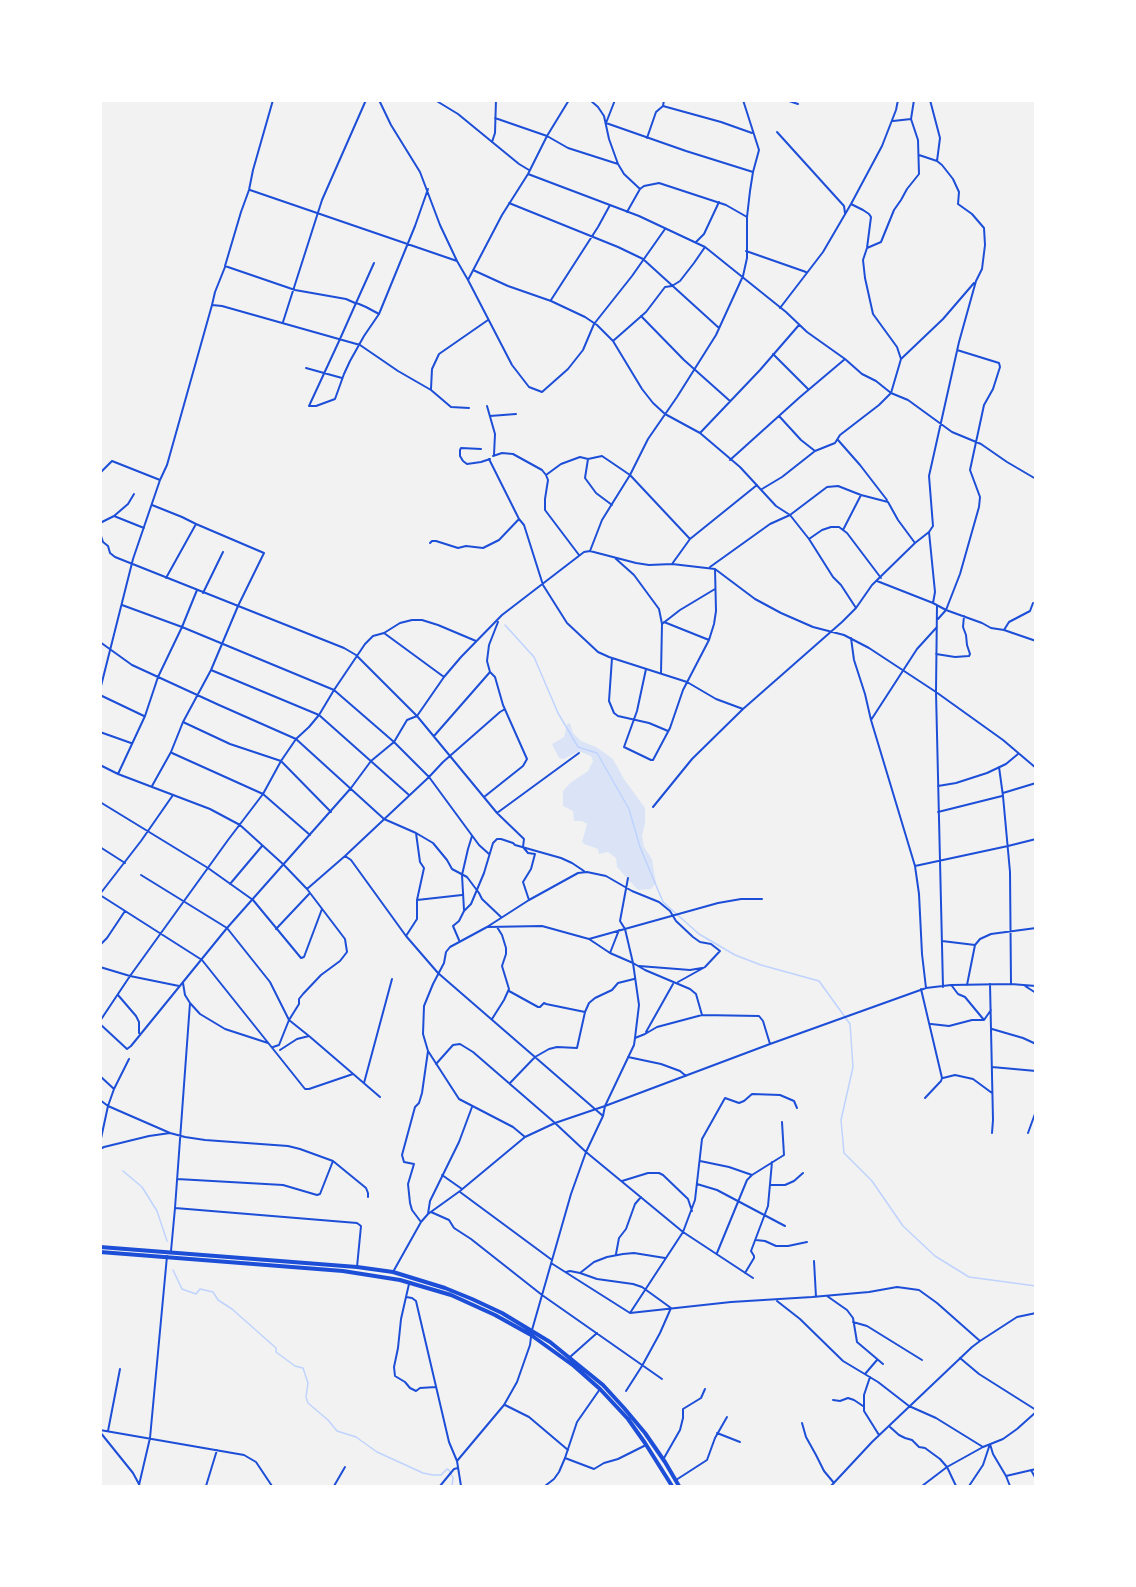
<!DOCTYPE html>
<html>
<head>
<meta charset="utf-8">
<style>
	body { margin:0 }
	#map { position:relative; width:1136px; height:1587px; overflow:hidden; background:#f2f2f2; font-family:Ubuntu,sans-serif }
	canvas { display:block }
	.frame { position:absolute; inset:0; border:102px solid #fff; pointer-events:none }
</style>
</head>
<body>
<div id="map">
<canvas width="1136" height="1587"></canvas>
<div class="frame"></div>
</div>
<script>
const ctx = document.querySelector('canvas').getContext('2d');
ctx.lineJoin = 'round';
function paint(path, color) {
  ctx.fillStyle = color;
  ctx.fill(path, 'evenodd');
}
function toPath(rows) {
  const path = new Path2D();
  for (const r of rows) {
    path.moveTo(r[0], r[1]);
    for (let i = 2; i < r.length; i += 2) path.lineTo(r[i], r[i + 1]);
  }
  return path;
}
function strokePath(path, color, width, dash) {
  ctx.strokeStyle = color;
  ctx.lineWidth = width;
  ctx.lineCap = dash ? 'butt' : 'round';
  ctx.setLineDash(dash || []);
  ctx.stroke(path);
}
const green = toPath([
	[570,723,573,733,581,741,596,747,613,759,624,779,645,808,645,824,642,835,644,847,652,859,656,883,651,889,638,890,617,867,616,858,608,852,599,854,598,849,584,844,582,842,587,824,582,821,574,821,573,811,563,806,563,791,570,783,588,771,593,761,591,756,581,752,575,753,564,759,559,758,552,744,564,737,567,724]
]);
const stream = toPath([
	[505,625,534,657,558,713,578,747,597,753,629,809,640,847,663,902,699,934,735,955,761,965,819,981,850,1024,853,1067,841,1120,844,1153,872,1181,903,1226,935,1256,969,1277,1036,1286],
	[123,1171,142,1187,157,1211,167,1241],
	[173,1270,182,1289,196,1294,200,1289,213,1292,218,1300,232,1309,276,1348,276,1352,295,1366,303,1368,308,1383,306,1397,308,1403,328,1420,337,1431,356,1437,377,1452,423,1473,433,1475,441,1475,447,1469,449,1470,453,1478,452,1486]
]);
const minor = toPath([
	[273,100,253,170,249,190,241,212,225,266,295,290,346,299,355,303,356,303,359,304,366,307,379,314,364,336,350,361,344,374,335,399,316,406,309,406,340,339,356,303,374,263],
	[379,100,391,125,420,172,440,225,457,261,468,280,512,365,529,387,542,392,568,369,583,350,594,324,632,276,665,229],
	[435,100,458,114,519,164,529,170],
	[590,100,598,107,604,116,609,139,618,164,624,174,640,189],
	[786,100,798,104],
	[930,100,940,138,937,161],
	[663,106,721,122,752,133],
	[495,118,547,136,568,148,618,164],
	[893,121,911,119],
	[606,123,686,151,753,172],
	[606,123,615,100],
	[777,132,844,206,845,213],
	[647,138,656,112,663,106,664,100],
	[492,142,495,133,496,100],
	[528,174,639,216,705,247,786,312,807,332,845,359,862,374,876,381,891,393,908,400,952,432,981,444,1007,462,1036,479],
	[250,190,457,261],
	[509,203,618,247,643,259,719,328],
	[851,204,863,210,869,214,871,217,867,248,863,260,865,278,873,314,897,347,901,359],
	[627,212,640,189,644,186,659,183,726,205,747,217],
	[696,242,704,234,719,202],
	[867,248,881,242,894,210,901,200,907,189,919,174,918,140,911,119,914,100],
	[746,251,806,272],
	[225,267,215,292,212,305,222,306,360,345,398,371,431,390,451,407,469,408],
	[473,270,508,286,551,301,585,317,597,325,613,341,642,389,653,403,665,414,700,433,740,467,776,506,790,515,809,539,833,577,841,585,856,608],
	[468,280,502,215,528,174,547,136,569,100],
	[551,300,598,227,610,205],
	[780,308,823,252,851,204,882,146,896,110,898,100],
	[379,314,415,226,428,189],
	[641,316,684,360,730,401],
	[283,322,322,200,366,100],
	[613,341,646,312,665,287,672,286,680,281,694,263,705,247],
	[773,354,808,389],
	[306,368,342,378],
	[431,389,432,369,439,354,488,320],
	[487,406,495,434,494,455],
	[490,416,516,414],
	[779,416,801,440,815,451],
	[700,433,760,370,799,325],
	[838,440,860,465,887,500],
	[481,449,461,448,460,450,460,456,463,461,467,464,481,462,490,459],
	[493,456,502,453,513,454,542,470,546,475,548,480,545,499,545,510,579,555],
	[489,459,519,519,524,525,543,585,567,623,598,652,609,657,687,682,716,699,743,709],
	[588,459,585,478,596,493,612,505],
	[730,460,800,397,845,359],
	[100,473,112,461,160,480,133,559,100,690],
	[546,475,561,464,580,457,588,459,602,456,630,475,690,539],
	[160,480,167,465,212,305],
	[762,489,782,477,815,451,835,443,840,435,879,405,891,393,901,359,943,319,974,283],
	[152,505,182,517,196,524,166,578],
	[114,516,144,528],
	[100,523,114,516,128,504,134,494],
	[843,530,861,495],
	[929,532,935,592,933,603],
	[100,533,103,542,108,546,110,553,115,557,344,648,356,655,417,716,497,813,524,839,523,847,528,853,535,854,531,869,523,882,529,900],
	[809,539,822,530,831,527,839,527,847,533,881,578],
	[430,543,432,541,436,541,458,548,466,546,483,548,499,540,519,519],
	[590,551,602,520,630,475,648,439,677,397,716,335,743,276,747,258,747,217,750,191,753,172,759,150,743,100],
	[615,558,634,575,659,609,662,624,661,673],
	[672,564,690,539,757,485],
	[710,567,770,524,790,515,827,487,838,486,861,495,888,502,898,520,915,543],
	[877,581,933,603,946,610,982,623,991,628,1004,630,1036,641],
	[203,593,223,552],
	[122,605,182,627,334,690,394,742,429,777,479,845,489,854],
	[937,605,936,692,943,987],
	[938,619,946,610,960,574,979,507,980,497,970,470,984,405,993,389,1000,367,999,363,957,350],
	[664,622,709,640],
	[662,624,680,610,715,589],
	[1004,630,1009,622,1030,611,1033,603],
	[384,633,444,677],
	[851,638,854,660,865,694,871,720,915,866,919,894,922,954,926,988],
	[100,642,132,665,219,705,296,739,384,819,416,833,433,843,447,860,452,869,467,877,479,893,482,899,501,917],
	[936,654,955,657,969,656,970,654,967,645,966,635,963,627,964,616],
	[612,658,609,701,614,713,618,716,649,723,668,731],
	[646,669,637,711,624,747,651,760,653,760,670,728,683,690,709,640,714,624,716,611,715,569],
	[211,670,319,715,409,795],
	[100,695,144,716],
	[871,720,917,649,937,627],
	[183,722,230,744,281,761,331,812],
	[100,732,131,743],
	[434,736,490,672,487,661,489,645,498,622],
	[172,753,263,794,310,835],
	[100,765,118,774,210,809,240,825,284,865,307,889,345,856,429,777,443,762,500,712,505,709],
	[999,767,1003,796,1010,872,1011,984],
	[118,774,145,716,158,677,182,627,197,590],
	[152,786,171,752,183,722,211,670,238,606,264,553,196,524],
	[938,786,956,783,987,773,1006,764,1018,754],
	[1003,793,1036,783],
	[484,797,523,766,527,759,503,705,495,677,490,672],
	[100,802,208,868,253,900,301,958,304,957,322,909],
	[653,807,692,759,743,709,842,622,856,608,872,585,915,543,929,532,933,526,929,476,959,342,976,281,982,269,985,245,984,228,972,214,958,204,959,192,953,179,942,165,937,161,919,155],
	[938,812,1002,796],
	[497,813,579,753],
	[100,847,125,863],
	[345,856,351,860,406,936,438,973,603,1116],
	[915,866,1008,846,1036,839],
	[141,875,227,928,270,982,289,1020,279,1045,273,1047],
	[230,884,262,846],
	[307,889,345,939,347,952,340,961,321,975,303,994,299,999,299,1004,289,1020,309,1036,380,1097],
	[100,894,141,841,173,795],
	[100,895,202,960,305,1089,309,1089,353,1074],
	[417,900,462,895],
	[464,910,462,875,468,849,472,836],
	[487,927,529,900,578,873,587,872,606,876,632,891,659,902,670,911,676,921,693,937,700,942,711,944,720,951,705,967,678,982],
	[276,929,309,894],
	[406,936,417,919,417,900,424,868,420,862,416,833],
	[589,939,718,903,741,899,762,899],
	[459,940,453,926,459,921,464,911,471,904,484,873,493,843,497,839,501,839,513,843,515,845,561,858,572,863,584,871],
	[942,941,975,945],
	[100,945,107,938,125,911],
	[610,953,619,930],
	[639,966,690,970,702,968],
	[100,967,130,976,179,986],
	[183,983,185,995,190,1003,200,1014,225,1029,268,1043],
	[990,984,993,1120,992,1133],
	[967,985,975,945,980,939,991,934,1036,928],
	[952,986,958,994,965,997,984,1020],
	[1025,986,1036,993],
	[921,989,942,1078,941,1081,925,1098],
	[509,991,538,1007,540,1007,544,1003,546,1004,585,1012],
	[118,995,136,1016,139,1022,139,1033],
	[492,1019,504,1000,509,989,502,966,506,954,506,948,502,935,497,927],
	[100,1021,130,976,228,840,263,794,281,761,296,739,309,727,319,715,334,690,365,644,373,636,384,633,400,623,412,620,422,620,438,625,476,641],
	[100,1024,127,1049,131,1046,227,928,351,788,371,761,394,742,407,720,417,716,444,677,461,657,502,615,584,552,590,551,636,563,649,565,672,564,715,569,755,599,781,613,813,627,844,635,869,648,936,692,1003,740,1036,768],
	[931,1024,949,1026,972,1020,984,1020,991,1010],
	[992,1029,1023,1038,1036,1044],
	[646,1032,673,984],
	[635,1038,645,1034,657,1027,702,1015,759,1016,763,1021,770,1044],
	[280,1050,297,1039,309,1036],
	[628,1057,661,1064,680,1071,686,1076],
	[436,1064,453,1045,460,1044,473,1052,555,1123,586,1152,683,1232,753,1278],
	[992,1067,1036,1071],
	[100,1076,114,1089],
	[943,1078,955,1075,973,1079,992,1093],
	[364,1083,392,979],
	[510,1083,535,1057,549,1049,557,1047,577,1048,585,1012,589,1003,595,998,612,990,618,983,634,979],
	[100,1100,108,1106,170,1133,185,1137,205,1140,288,1146,300,1149,333,1161,366,1188,368,1193,368,1197],
	[1028,1133,1036,1111],
	[525,1137,513,1127,459,1099,428,1051,423,1034,424,1006,433,984,444,963,446,952,450,947,487,927,542,926,589,939,610,953,633,963,645,970,690,989,696,994,702,1015],
	[100,1143,108,1106,114,1089,129,1059],
	[100,1149,104,1147,149,1136,170,1133],
	[700,1161,729,1167,752,1175],
	[442,1175,462,1189],
	[177,1179,283,1185,317,1195,320,1194,333,1161],
	[622,1181,648,1173,659,1173,663,1175,688,1199,692,1211],
	[697,1184,717,1190,785,1226],
	[771,1185,785,1185,794,1181,803,1173],
	[460,1192,552,1260],
	[175,1208,357,1223,361,1226,357,1267],
	[431,1212,449,1220,454,1228,471,1239,542,1295,662,1379],
	[428,1214,430,1201,459,1142,472,1107],
	[421,1222,412,1210,410,1203,408,1184,414,1164,404,1162,402,1155,415,1107,419,1103,422,1093,428,1051],
	[756,1240,765,1241,776,1246,788,1246,807,1242],
	[171,1251,175,1208,190,1003],
	[717,1253,747,1180,752,1175,784,1155,782,1122],
	[616,1254,619,1238,626,1229,635,1204,641,1197],
	[814,1261,816,1297],
	[551,1263,630,1313,731,1302,812,1297,869,1292,897,1287,919,1290,937,1303,980,1341],
	[393,1272,421,1222,428,1214,460,1191,525,1137,555,1123,605,1106,770,1044,926,988,951,985,1011,984,1036,986],
	[566,1272,570,1271,580,1273,594,1262,607,1257,623,1254,634,1253,665,1258],
	[580,1273,597,1279,633,1284,642,1287,671,1308,660,1333,642,1366,626,1391],
	[745,1273,754,1258,754,1256,751,1251,768,1206,772,1162],
	[409,1284,406,1297,412,1298,416,1301,449,1442,457,1461,461,1486],
	[827,1296,847,1310,853,1318,857,1342,883,1364],
	[406,1297,401,1319,398,1348,394,1367,395,1376,405,1382,410,1388,416,1391,420,1388,436,1387],
	[777,1301,800,1319,843,1361,878,1382,909,1406,936,1418,983,1447,1003,1439,1017,1429,1036,1412],
	[630,1313,683,1232,695,1200,702,1139,725,1098,739,1103,744,1101,752,1094,780,1095,794,1101,797,1108],
	[853,1322,867,1326,922,1360],
	[532,1330,571,1194,586,1152,603,1116,605,1106,634,1045,635,1038,639,1005,633,963,625,929,620,921,628,878],
	[570,1357,597,1333],
	[960,1358,979,1374,1036,1410],
	[865,1374,877,1360],
	[870,1377,864,1395,864,1411,879,1435],
	[833,1400,840,1401,848,1398,854,1400,863,1406],
	[505,1405,529,1417,568,1450],
	[802,1423,806,1437,816,1455,824,1471,834,1483],
	[890,1427,899,1435,905,1438,912,1440,919,1447,925,1448,940,1459,947,1467,956,1486],
	[100,1430,244,1455,256,1462,272,1486],
	[108,1431,120,1369],
	[100,1432,133,1473,140,1486],
	[717,1433,740,1442],
	[990,1444,993,1454,1006,1476,1010,1486],
	[565,1458,594,1469,604,1463,618,1459,646,1445],
	[664,1458,680,1430,683,1418,683,1409,701,1398,705,1389],
	[457,1461,504,1405,517,1382,530,1345,531,1337],
	[1031,1470,1036,1479],
	[1006,1476,1036,1469],
	[676,1480,707,1460,715,1438,727,1417],
	[139,1485,150,1438,167,1256],
	[206,1486,217,1450],
	[334,1486,345,1467],
	[440,1486,454,1469,458,1468],
	[545,1486,554,1479,559,1472,565,1458,577,1422,600,1389],
	[831,1486,872,1442,972,1347,980,1341,1017,1317,1036,1313],
	[922,1486,947,1467,983,1447],
	[969,1486,983,1465,990,1444]
]);
const primary = toPath([
	[100,1247,357,1267,393,1272,445,1288,472,1299,502,1313,550,1342,603,1385,624,1408,645,1433,665,1462,679,1486],
	[100,1252,343,1271,400,1280,451,1295,495,1315,531,1335,574,1366,600,1389,628,1419,645,1443,672,1486]
]);
paint(green, '#dbe4f7');
strokePath(stream, '#bfd3fe', 1.5);
strokePath(minor, '#1d4ed8', 2);
strokePath(primary, '#1d4ed8', 4);
</script>
</body>
</html>
